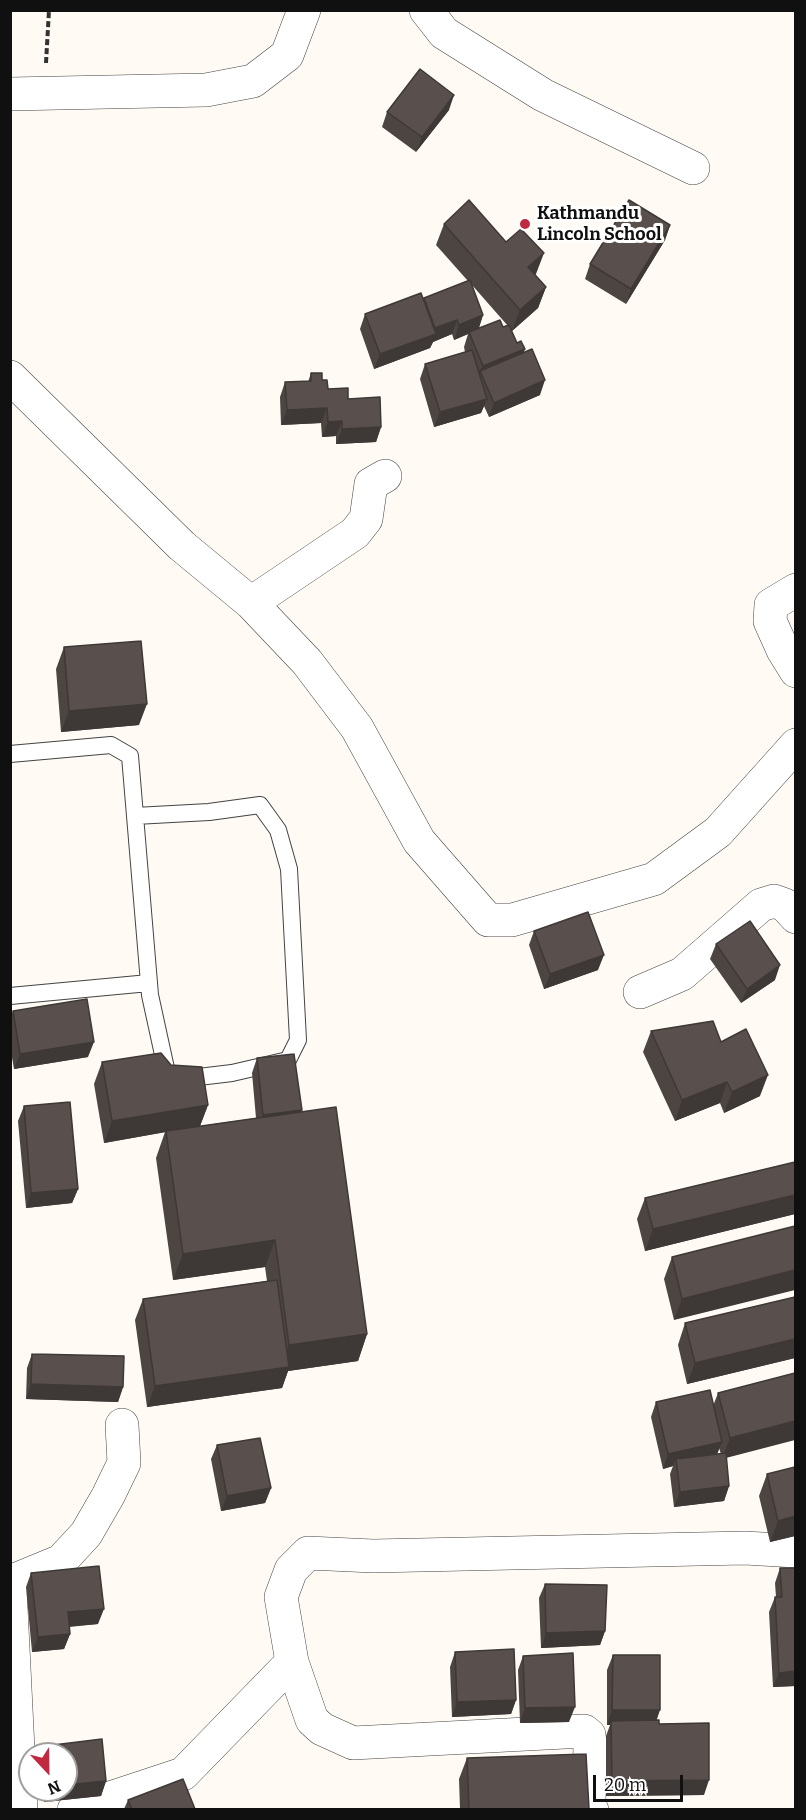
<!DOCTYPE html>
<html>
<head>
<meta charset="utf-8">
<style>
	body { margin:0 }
	#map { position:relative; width:806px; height:1820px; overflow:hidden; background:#fffbf4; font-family:Bitter,serif }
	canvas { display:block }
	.frame { position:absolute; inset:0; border:12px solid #101010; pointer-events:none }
	.north { position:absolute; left:18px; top:1742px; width:60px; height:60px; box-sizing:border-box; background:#fff; border:2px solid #9f9f9f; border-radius:50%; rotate:158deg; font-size:16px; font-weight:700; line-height:24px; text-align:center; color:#101010 }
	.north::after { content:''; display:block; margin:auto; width:21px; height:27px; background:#bf2a41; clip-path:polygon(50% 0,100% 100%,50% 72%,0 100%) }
	.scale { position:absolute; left:593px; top:1775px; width:90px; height:27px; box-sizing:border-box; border:3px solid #101010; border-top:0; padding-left:8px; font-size:18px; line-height:21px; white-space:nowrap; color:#101010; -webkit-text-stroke:4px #fff; paint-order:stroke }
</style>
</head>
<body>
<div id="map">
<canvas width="806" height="1820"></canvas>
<div class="frame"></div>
<div class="north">N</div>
<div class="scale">20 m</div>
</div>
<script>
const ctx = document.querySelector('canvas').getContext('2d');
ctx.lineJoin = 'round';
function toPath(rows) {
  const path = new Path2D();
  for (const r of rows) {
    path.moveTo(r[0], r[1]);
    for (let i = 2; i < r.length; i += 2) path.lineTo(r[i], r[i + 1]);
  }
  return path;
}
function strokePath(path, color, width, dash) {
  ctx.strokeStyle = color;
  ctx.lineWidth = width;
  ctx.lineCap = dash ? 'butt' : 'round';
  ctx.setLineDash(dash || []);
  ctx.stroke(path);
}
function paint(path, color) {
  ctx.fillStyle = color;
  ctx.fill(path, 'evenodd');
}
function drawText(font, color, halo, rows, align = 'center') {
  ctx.font = font + ' Bitter,serif';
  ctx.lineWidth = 6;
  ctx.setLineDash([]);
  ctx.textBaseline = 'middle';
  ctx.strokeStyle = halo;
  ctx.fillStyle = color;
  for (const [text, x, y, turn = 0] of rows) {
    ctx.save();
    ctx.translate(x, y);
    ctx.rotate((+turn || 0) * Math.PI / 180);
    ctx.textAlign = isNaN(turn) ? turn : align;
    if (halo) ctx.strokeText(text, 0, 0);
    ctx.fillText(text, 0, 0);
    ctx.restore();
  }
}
const path = toPath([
	[46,63,49,10]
]);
const service = toPath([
	[10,754,111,745,130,756,150,995,167,1073,182,1079,232,1073,288,1060,298,1040,289,869,278,830,260,805,209,812,135,816],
	[10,996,149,983]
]);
const minor = toPath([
	[426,10,444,33,543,95,693,168],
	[10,94,206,90,253,81,287,55,304,10],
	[10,377,182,546,251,603,307,662,357,728,419,841,488,920,512,920,654,879,718,832,796,745],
	[796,590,771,605,770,621,783,650,796,671],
	[251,603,355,533,366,519,371,484,385,476],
	[640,992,682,974,761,905,774,901,785,905,796,917],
	[10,1582,61,1561,86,1534,108,1496,124,1463,122,1425],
	[292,1662,312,1720,322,1729,353,1743,584,1731,589,1735,590,1743,589,1805,592,1810],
	[74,1810,183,1774,292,1662,281,1597,291,1570,308,1553,373,1556,745,1548,796,1551]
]);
const tertiary = toPath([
	[10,1587,21,1810]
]);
const wall = toPath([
	[449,110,416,152,382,127,387,112],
	[444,224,535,275,546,287,538,308,512,331,511,330,517,343,525,349,523,353,540,395,489,417,484,406,481,413,434,427,420,379,425,364,465,352,464,347,468,334,454,340,452,334,433,342,430,348,374,369,360,329,365,314,423,300,424,298,468,281,436,245],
	[472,285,508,326,503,327,479,328,483,315],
	[670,225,665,240,626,304,585,279,590,264],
	[311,373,322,380,328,389,348,399,381,427,376,442,336,444,336,436,322,437,321,423,281,425,280,397,285,382,308,382],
	[64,647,139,725,61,732,56,669],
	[534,931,598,970,544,989,529,945],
	[716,944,775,980,741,1003,710,959],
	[13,1011,88,1057,14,1069,10,1046,10,1017],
	[651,1031,721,1042,760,1096,724,1113,720,1103,675,1121,643,1052],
	[257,1058,302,1110,301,1112,367,1334,358,1361,288,1371,282,1388,147,1407,135,1320,143,1299,267,1281,265,1267,173,1280,156,1158,165,1132,104,1143,94,1084,102,1062,171,1065,208,1105,200,1126,256,1118,252,1073],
	[24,1106,78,1189,72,1203,26,1208,18,1121],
	[795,1162,795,1214,645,1251,637,1219,645,1198],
	[795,1226,674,1320,664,1279,672,1257],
	[795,1297,795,1358,687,1384,678,1345,685,1323],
	[32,1354,123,1387,118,1402,26,1399,27,1368],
	[795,1373,726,1458,729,1486,724,1501,674,1507,670,1474,673,1466,663,1469,651,1417,656,1402,713,1406,718,1393],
	[719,1448,721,1454,717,1454],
	[217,1445,271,1488,265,1503,221,1511,211,1459],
	[767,1474,795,1536,770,1542,759,1496],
	[780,1568,795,1686,773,1687,769,1612,775,1597,776,1597,775,1583],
	[31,1573,98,1624,69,1627,70,1634,64,1649,32,1652,26,1587],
	[545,1584,605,1631,600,1645,541,1648,539,1598],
	[455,1652,516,1700,511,1714,452,1717,450,1667],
	[613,1655,659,1724,704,1795,606,1796,606,1736,610,1725,607,1725,607,1670],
	[523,1656,569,1722,520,1723,518,1670],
	[102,1739,106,1781,101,1796,44,1802,43,1790,66,1790,66,1754,42,1754,45,1746],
	[467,1758,589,1809,460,1809,459,1779],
	[128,1800,195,1809,124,1809]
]);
const shadedWall = toPath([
	[454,95,449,110,416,152,422,137],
	[670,225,665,240,626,304,631,289],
	[544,253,536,274,521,288,528,267],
	[546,287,538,308,512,331,520,310],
	[483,315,478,330,469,332,468,334,454,340,459,325],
	[457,320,452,334,433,342,430,348,374,369,380,354,433,335,435,328],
	[525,349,519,364,480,371,483,366],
	[545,380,540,395,489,417,494,403],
	[487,399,481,413,434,427,440,412],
	[327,408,321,423,281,425,287,410],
	[342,421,336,436,322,437,328,422],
	[381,427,376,442,336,444,342,429],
	[147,704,139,725,61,732,69,711],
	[604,955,598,970,544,989,550,974],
	[780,965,775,980,741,1003,747,989],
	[94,1042,88,1057,14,1069,20,1054],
	[768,1075,760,1096,724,1113,732,1092],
	[727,1082,720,1103,675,1121,682,1100],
	[208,1105,200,1126,104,1143,112,1121],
	[302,1110,297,1125,257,1130,263,1115],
	[78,1189,72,1203,26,1208,31,1193],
	[795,1195,795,1214,645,1251,653,1229],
	[275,1240,265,1267,173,1280,183,1254],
	[795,1270,795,1290,674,1320,682,1299],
	[367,1334,358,1361,288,1371,282,1388,147,1407,155,1386,281,1368,289,1345],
	[795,1339,795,1358,687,1384,695,1363],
	[31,1384,123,1387,118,1402,26,1399],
	[795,1421,795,1440,722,1459,730,1438],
	[722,1442,716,1457,676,1459,673,1466,663,1469,668,1454],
	[729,1486,724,1501,674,1507,680,1492],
	[271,1488,265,1503,221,1511,227,1496],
	[795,1516,795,1536,770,1542,778,1521],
	[104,1609,98,1624,62,1627,68,1612],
	[605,1631,600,1645,541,1648,546,1633],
	[70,1634,64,1649,32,1652,38,1637],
	[795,1671,795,1686,773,1687,779,1673],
	[516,1700,511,1714,452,1717,457,1702],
	[575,1707,569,1722,520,1723,525,1708],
	[612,1710,660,1710,655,1725,611,1721,610,1725,607,1725],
	[709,1780,704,1795,606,1796,612,1781],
	[106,1781,101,1796,44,1802,49,1790,66,1790,66,1785]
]);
const building = toPath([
	[420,69,454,95,422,137,387,112,420,69],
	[469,200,506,242,521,229,544,253,528,267,546,287,520,310,444,224,469,200],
	[629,200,670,225,631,289,590,264,629,200],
	[470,280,483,315,459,325,457,320,435,328,424,298,470,280],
	[421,293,436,334,380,354,365,314,421,293],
	[500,320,503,327,509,325,517,343,521,341,525,349,483,366,469,332,500,320],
	[532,349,545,380,494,403,480,371,532,349],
	[472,350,487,399,440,412,425,364,472,350],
	[311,373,322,373,322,380,327,380,328,389,348,388,348,399,380,397,381,427,342,429,342,421,328,422,327,408,287,410,285,382,311,381,311,373],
	[141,641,147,704,69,711,64,647,141,641],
	[588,912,604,955,550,974,534,931,588,912],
	[750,921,780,965,747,989,716,944,750,921],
	[87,999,94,1042,20,1054,13,1011,87,999],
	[713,1021,721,1042,746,1029,768,1075,732,1092,727,1082,682,1100,651,1031,713,1021],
	[161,1053,171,1065,202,1067,208,1105,112,1121,102,1062,161,1053],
	[294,1054,302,1110,263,1115,257,1058,294,1054],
	[70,1102,78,1189,31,1193,24,1106,70,1102],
	[336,1107,367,1334,289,1345,275,1240,183,1254,166,1131,336,1107],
	[795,1162,795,1195,653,1229,645,1198,795,1162],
	[795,1226,795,1270,682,1299,672,1257,795,1226],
	[277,1280,289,1367,155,1386,143,1299,277,1280],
	[795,1297,795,1339,695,1363,685,1323,795,1297],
	[32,1354,124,1356,123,1387,31,1384,32,1354],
	[795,1373,795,1421,730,1438,718,1393,795,1373],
	[710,1390,722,1442,668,1454,656,1402,710,1390],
	[260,1438,271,1488,227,1496,217,1445,260,1438],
	[726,1453,729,1486,680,1492,676,1459,726,1453],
	[795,1467,795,1516,778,1521,767,1474,795,1467],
	[99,1566,104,1609,68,1612,70,1634,38,1637,31,1573,99,1566],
	[780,1568,795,1568,795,1671,779,1673,775,1597,782,1597,780,1568],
	[545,1584,607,1585,605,1631,546,1633,545,1584],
	[514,1649,516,1700,457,1702,455,1652,514,1649],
	[573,1653,575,1707,525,1708,523,1656,573,1653],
	[613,1655,660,1655,660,1710,612,1710,613,1655],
	[659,1720,659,1724,709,1723,709,1780,612,1781,611,1721,659,1720],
	[102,1739,106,1781,66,1785,66,1754,46,1754,45,1746,102,1739],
	[586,1754,589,1809,469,1809,467,1758,586,1754],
	[183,1779,195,1809,132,1809,128,1800,183,1779]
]);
const markers = [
	[525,224,6,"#bf2a41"]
];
const poiNames = [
	["Kathmandu",537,214],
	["Lincoln School",537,235]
];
strokePath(service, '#434343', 18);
strokePath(minor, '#434343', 34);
strokePath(tertiary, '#434343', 34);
strokePath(path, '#323232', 4, [6, 3]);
strokePath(service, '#fff', 16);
strokePath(minor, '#fff', 33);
strokePath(tertiary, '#fff', 33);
paint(wall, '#4d4542');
paint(shadedWall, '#3e3836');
paint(building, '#59504d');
strokePath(building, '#3e3836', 1.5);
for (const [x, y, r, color] of markers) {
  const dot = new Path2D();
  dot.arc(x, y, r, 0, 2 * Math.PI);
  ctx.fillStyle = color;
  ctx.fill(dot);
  strokePath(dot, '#fff', 2);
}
drawText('bold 18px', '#101010', '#fff', poiNames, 'left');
</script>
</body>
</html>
